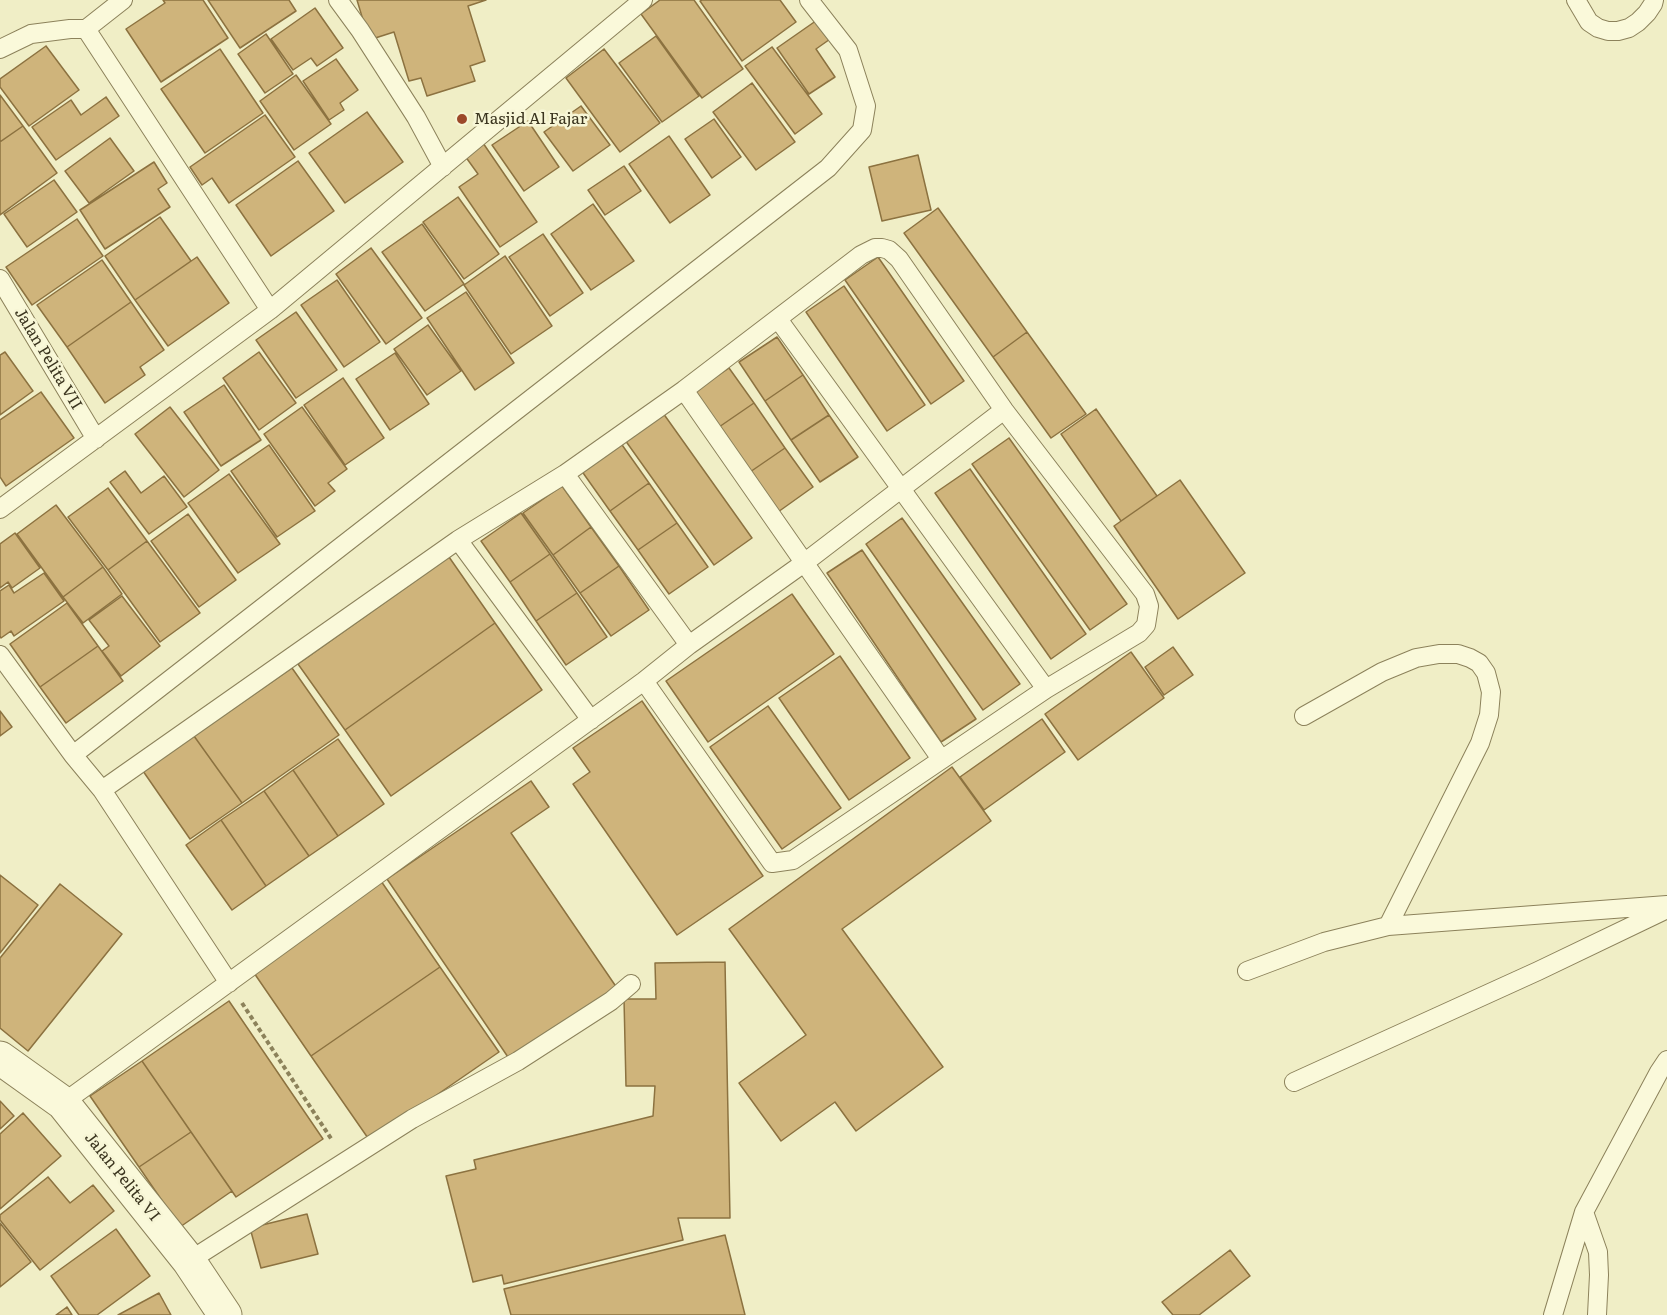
<!DOCTYPE html>
<html>
<head>
<meta charset="utf-8">
<style>
	body { margin:0 }
	canvas { display:block; background:#f0eec6 }
</style>
</head>
<body>
<canvas width="1667" height="1315"></canvas>
<script>
const ctx = document.querySelector('canvas').getContext('2d');
ctx.lineJoin = 'round';
function paint(path, color) {
  ctx.fillStyle = color;
  ctx.fill(path, 'evenodd');
}
function toPath(rows) {
  const path = new Path2D();
  for (const r of rows) {
    path.moveTo(r[0], r[1]);
    for (let i = 2; i < r.length; i += 2) path.lineTo(r[i], r[i + 1]);
  }
  return path;
}
function strokePath(path, color, width, dash) {
  ctx.strokeStyle = color;
  ctx.lineWidth = width;
  ctx.lineCap = dash ? 'butt' : 'round';
  ctx.setLineDash(dash || []);
  ctx.stroke(path);
}
function drawText(font, color, halo, rows, align = 'center') {
  ctx.font = font + ' Literata,serif';
  ctx.lineWidth = 5;
  ctx.setLineDash([]);
  ctx.textBaseline = 'middle';
  ctx.strokeStyle = halo;
  ctx.fillStyle = color;
  for (const [text, x, y, turn = 0] of rows) {
    ctx.save();
    ctx.translate(x, y);
    ctx.rotate((+turn || 0) * Math.PI / 180);
    ctx.textAlign = isNaN(turn) ? turn : align;
    if (halo) ctx.strokeText(text, 0, 0);
    ctx.fillText(text, 0, 0);
    ctx.restore();
  }
}
const building = toPath([
	[163,0,203,0,228,38,161,82,126,29,165,3,163,0],
	[208,0,289,0,296,11,240,48,208,0],
	[357,0,486,0,468,6,485,61,470,66,475,81,427,96,421,78,409,81,394,32,369,40,357,0],
	[660,0,694,0,743,69,702,98,641,14,660,0],
	[702,0,780,0,796,22,742,61,700,1,702,0],
	[315,8,343,48,317,66,311,58,293,70,271,39,315,8],
	[820,18,833,37,816,49,835,77,809,94,777,48,820,18],
	[266,34,293,74,265,93,238,54,266,34],
	[656,36,699,96,662,122,619,63,656,36],
	[46,46,79,90,29,126,0,87,0,79,46,46],
	[772,47,822,114,795,134,745,66,772,47],
	[220,49,263,113,205,153,161,89,220,49],
	[604,49,660,123,620,152,566,78,604,49],
	[336,59,358,90,340,103,344,110,329,120,303,81,336,59],
	[296,75,331,124,294,150,260,101,296,75],
	[752,83,795,142,756,170,713,112,752,83],
	[0,95,23,126,0,142,0,95],
	[106,97,119,116,56,160,32,127,71,100,81,115,106,97],
	[581,106,610,145,573,171,544,132,581,106],
	[367,112,403,162,345,203,309,153,367,112],
	[265,115,295,157,229,203,212,178,202,185,190,167,265,115],
	[714,119,741,157,712,178,685,139,714,119],
	[528,121,559,167,524,191,492,145,528,121],
	[23,126,57,173,0,215,0,142,23,126],
	[669,136,710,195,670,223,629,164,669,136],
	[110,138,134,171,89,203,65,171,110,138],
	[483,143,537,222,500,247,459,187,478,174,465,156,483,143],
	[918,155,931,210,882,221,869,167,918,155],
	[298,161,334,211,271,256,236,205,298,161],
	[154,162,167,183,158,189,170,207,105,249,80,210,154,162],
	[624,166,641,191,605,215,588,190,624,166],
	[54,180,77,212,27,247,4,214,54,180],
	[458,197,499,254,464,279,423,222,458,197],
	[593,204,634,261,591,290,551,234,593,204],
	[938,208,1027,332,993,357,904,233,938,208],
	[160,217,191,261,135,300,105,256,160,217],
	[77,219,103,256,32,305,6,267,77,219],
	[422,224,464,284,425,311,382,252,422,224],
	[543,234,583,293,550,316,509,257,543,234],
	[371,248,422,318,386,344,336,274,371,248],
	[505,256,552,326,511,354,464,285,505,256],
	[197,257,229,303,168,346,135,300,197,257],
	[878,257,964,381,931,404,845,280,878,257],
	[102,260,131,302,67,347,37,305,102,260],
	[337,280,380,342,344,367,301,305,337,280],
	[844,286,925,405,887,431,806,312,844,286],
	[466,292,514,363,475,390,427,318,466,292],
	[131,302,164,350,140,367,145,375,105,403,67,347,131,302],
	[296,312,337,370,296,398,256,340,296,312],
	[428,325,461,371,427,395,394,349,428,325],
	[1027,332,1086,414,1051,438,993,357,1027,332],
	[777,337,803,375,765,401,739,362,777,337],
	[5,352,33,391,0,415,0,355,5,352],
	[259,352,296,403,259,430,223,378,259,352],
	[395,353,429,404,390,430,356,379,395,353],
	[729,368,754,403,719,427,694,392,729,368],
	[803,375,829,415,791,440,765,401,803,375],
	[343,378,384,438,345,465,304,405,343,378],
	[224,385,261,440,221,466,184,412,224,385],
	[41,392,74,438,6,486,0,477,0,420,41,392],
	[754,403,785,448,750,472,719,427,754,403],
	[170,407,219,470,184,497,135,434,170,407],
	[302,407,347,469,328,483,335,491,315,506,264,434,302,407],
	[1096,409,1157,496,1121,521,1061,434,1096,409],
	[663,413,752,538,714,565,625,440,663,413],
	[829,415,858,457,820,482,791,440,829,415],
	[1009,438,1127,604,1090,630,972,464,1009,438],
	[620,442,649,483,610,511,581,470,620,442],
	[269,445,315,511,277,537,231,471,269,445],
	[785,448,813,487,778,512,750,472,785,448],
	[970,469,1086,634,1051,659,935,493,970,469],
	[125,471,141,493,164,476,187,507,149,534,110,482,125,471],
	[229,474,280,544,238,573,188,503,229,474],
	[1180,480,1245,573,1178,619,1114,526,1180,480],
	[649,483,677,523,638,550,610,511,649,483],
	[562,486,591,527,553,555,523,513,562,486],
	[108,488,147,541,108,570,68,517,108,488],
	[56,505,103,567,63,597,17,534,56,505],
	[521,513,550,554,510,582,481,541,521,513],
	[188,514,236,580,199,607,151,541,188,514],
	[902,518,1020,684,983,710,866,544,902,518],
	[677,523,708,567,669,594,638,550,677,523],
	[591,527,619,566,580,593,553,555,591,527],
	[15,533,40,568,12,588,8,582,0,588,0,544,15,533],
	[147,541,200,613,160,642,108,570,147,541],
	[862,550,976,719,941,742,827,573,862,550],
	[550,554,577,593,536,621,510,582,550,554],
	[449,557,495,623,345,730,298,664,449,557],
	[619,566,649,610,611,636,580,593,619,566],
	[103,567,122,594,83,623,63,597,103,567],
	[44,573,64,601,14,636,11,631,1,638,0,636,0,591,9,585,14,593,44,573],
	[577,593,607,637,566,665,536,621,577,593],
	[792,594,834,654,708,742,666,681,792,594],
	[122,596,160,646,121,676,102,651,109,646,89,620,122,596],
	[67,603,98,646,40,687,10,644,67,603],
	[495,623,542,690,391,796,345,730,495,623],
	[98,646,123,681,66,723,40,687,98,646],
	[1173,647,1193,675,1164,695,1145,667,1173,647],
	[1131,652,1164,698,1078,760,1045,714,1131,652],
	[840,656,910,758,849,800,779,698,840,656],
	[292,668,339,735,242,803,194,736,292,668],
	[642,701,763,876,677,935,573,784,590,772,573,748,642,701],
	[768,706,841,808,782,849,710,747,768,706],
	[0,711,12,727,0,736,0,711],
	[1042,719,1065,752,984,810,960,777,1042,719],
	[194,736,242,803,190,839,143,771,194,736],
	[338,739,384,804,338,836,293,770,338,739],
	[952,767,991,821,842,929,943,1067,856,1131,835,1102,781,1141,739,1083,806,1035,729,929,952,767],
	[293,770,338,836,309,856,264,791,293,770],
	[531,781,549,807,511,833,617,988,510,1060,387,879,531,781],
	[264,791,309,856,266,886,221,820,264,791],
	[221,820,266,886,232,910,186,845,221,820],
	[0,875,38,905,0,953,0,875],
	[381,881,440,967,311,1056,252,970,381,881],
	[60,884,122,934,28,1051,0,1028,0,958,60,884],
	[725,962,730,1218,678,1218,683,1240,504,1284,502,1275,473,1282,446,1176,476,1169,474,1160,653,1116,655,1086,626,1086,624,999,656,999,655,963,725,962],
	[440,967,499,1052,370,1141,311,1056,440,967],
	[229,1001,323,1139,236,1197,142,1061,229,1001],
	[142,1061,191,1132,139,1167,90,1096,142,1061],
	[0,1101,14,1116,0,1129,0,1101],
	[23,1113,61,1156,0,1209,0,1134,23,1113],
	[191,1132,232,1191,180,1227,139,1167,191,1132],
	[48,1177,70,1203,93,1185,114,1211,40,1270,0,1220,0,1215,48,1177],
	[307,1214,318,1254,261,1268,250,1228,307,1214],
	[0,1223,31,1262,0,1287,0,1223],
	[116,1229,150,1276,97,1315,79,1315,51,1276,116,1229],
	[725,1235,745,1315,511,1315,504,1289,725,1235],
	[1230,1250,1250,1276,1199,1315,1173,1315,1162,1302,1230,1250],
	[159,1293,171,1315,118,1315,159,1293],
	[67,1307,72,1315,56,1315,67,1307]
]);
const path = toPath([
	[242,1003,332,1140]
]);
const lane = toPath([
	[338,0,360,30,416,117,443,167],
	[1576,0,1589,22,1598,28,1608,31,1618,31,1629,28,1638,22,1647,13,1653,4,1654,0],
	[86,29,123,0],
	[0,49,31,34,70,29,86,29,270,310],
	[0,279,96,439],
	[778,319,1046,689],
	[684,390,941,759],
	[565,474,689,645],
	[0,509,270,310,643,0],
	[458,540,591,720],
	[0,655,73,755,102,790,229,983],
	[1304,716,1382,672,1416,658,1439,654,1458,654,1470,658,1479,663,1486,673,1491,692,1489,715,1480,743,1388,926],
	[73,755,828,168,862,130,866,106,848,50,809,0],
	[102,790,458,540,565,474,684,390,861,255,875,248,882,248,889,250,899,259,1004,410,1145,594,1149,606,1146,625,1139,633,1046,689,793,860,772,863,644,681],
	[1247,971,1324,942,1388,926,1667,905],
	[1294,1082,1538,971,1665,910],
	[63,1103,644,681,689,645,804,563,1004,410],
	[1584,1212,1598,1252,1599,1275,1597,1315],
	[189,1261,412,1119,518,1061,611,1001,631,984],
	[1553,1315,1584,1212,1659,1072,1667,1060]
]);
const street = toPath([
	[0,1058,63,1103,189,1261,225,1315]
]);
const markers = [
	[462,119,6,"#9c4829"]
];
const poiNames = [
	["Masjid Al Fajar",474,119]
];
const streetNames = [
	["Jalan Pelita VII",48,359,59],
	["Jalan Pelita VI",122,1177,51]
];
paint(building, '#cfb47b');
strokePath(building, '#8c7240', 1.5);
strokePath(lane, '#8c825b', 20);
strokePath(street, '#8c825b', 35);
strokePath(path, '#8c825b', 4, [4.5, 3]);
strokePath(lane, '#faf9da', 18);
strokePath(street, '#faf9da', 33);
for (const [x, y, r, color] of markers) {
  const dot = new Path2D();
  dot.arc(x, y, r, 0, 2 * Math.PI);
  ctx.fillStyle = color;
  ctx.fill(dot);
  strokePath(dot, '#f7f6d6', 2);
}
drawText('16px', '#3b351f', '#f7f6d6', poiNames, 'left');
drawText('16px', '#3b351f', '#f7f6d6', streetNames);
</script>
</body>
</html>
